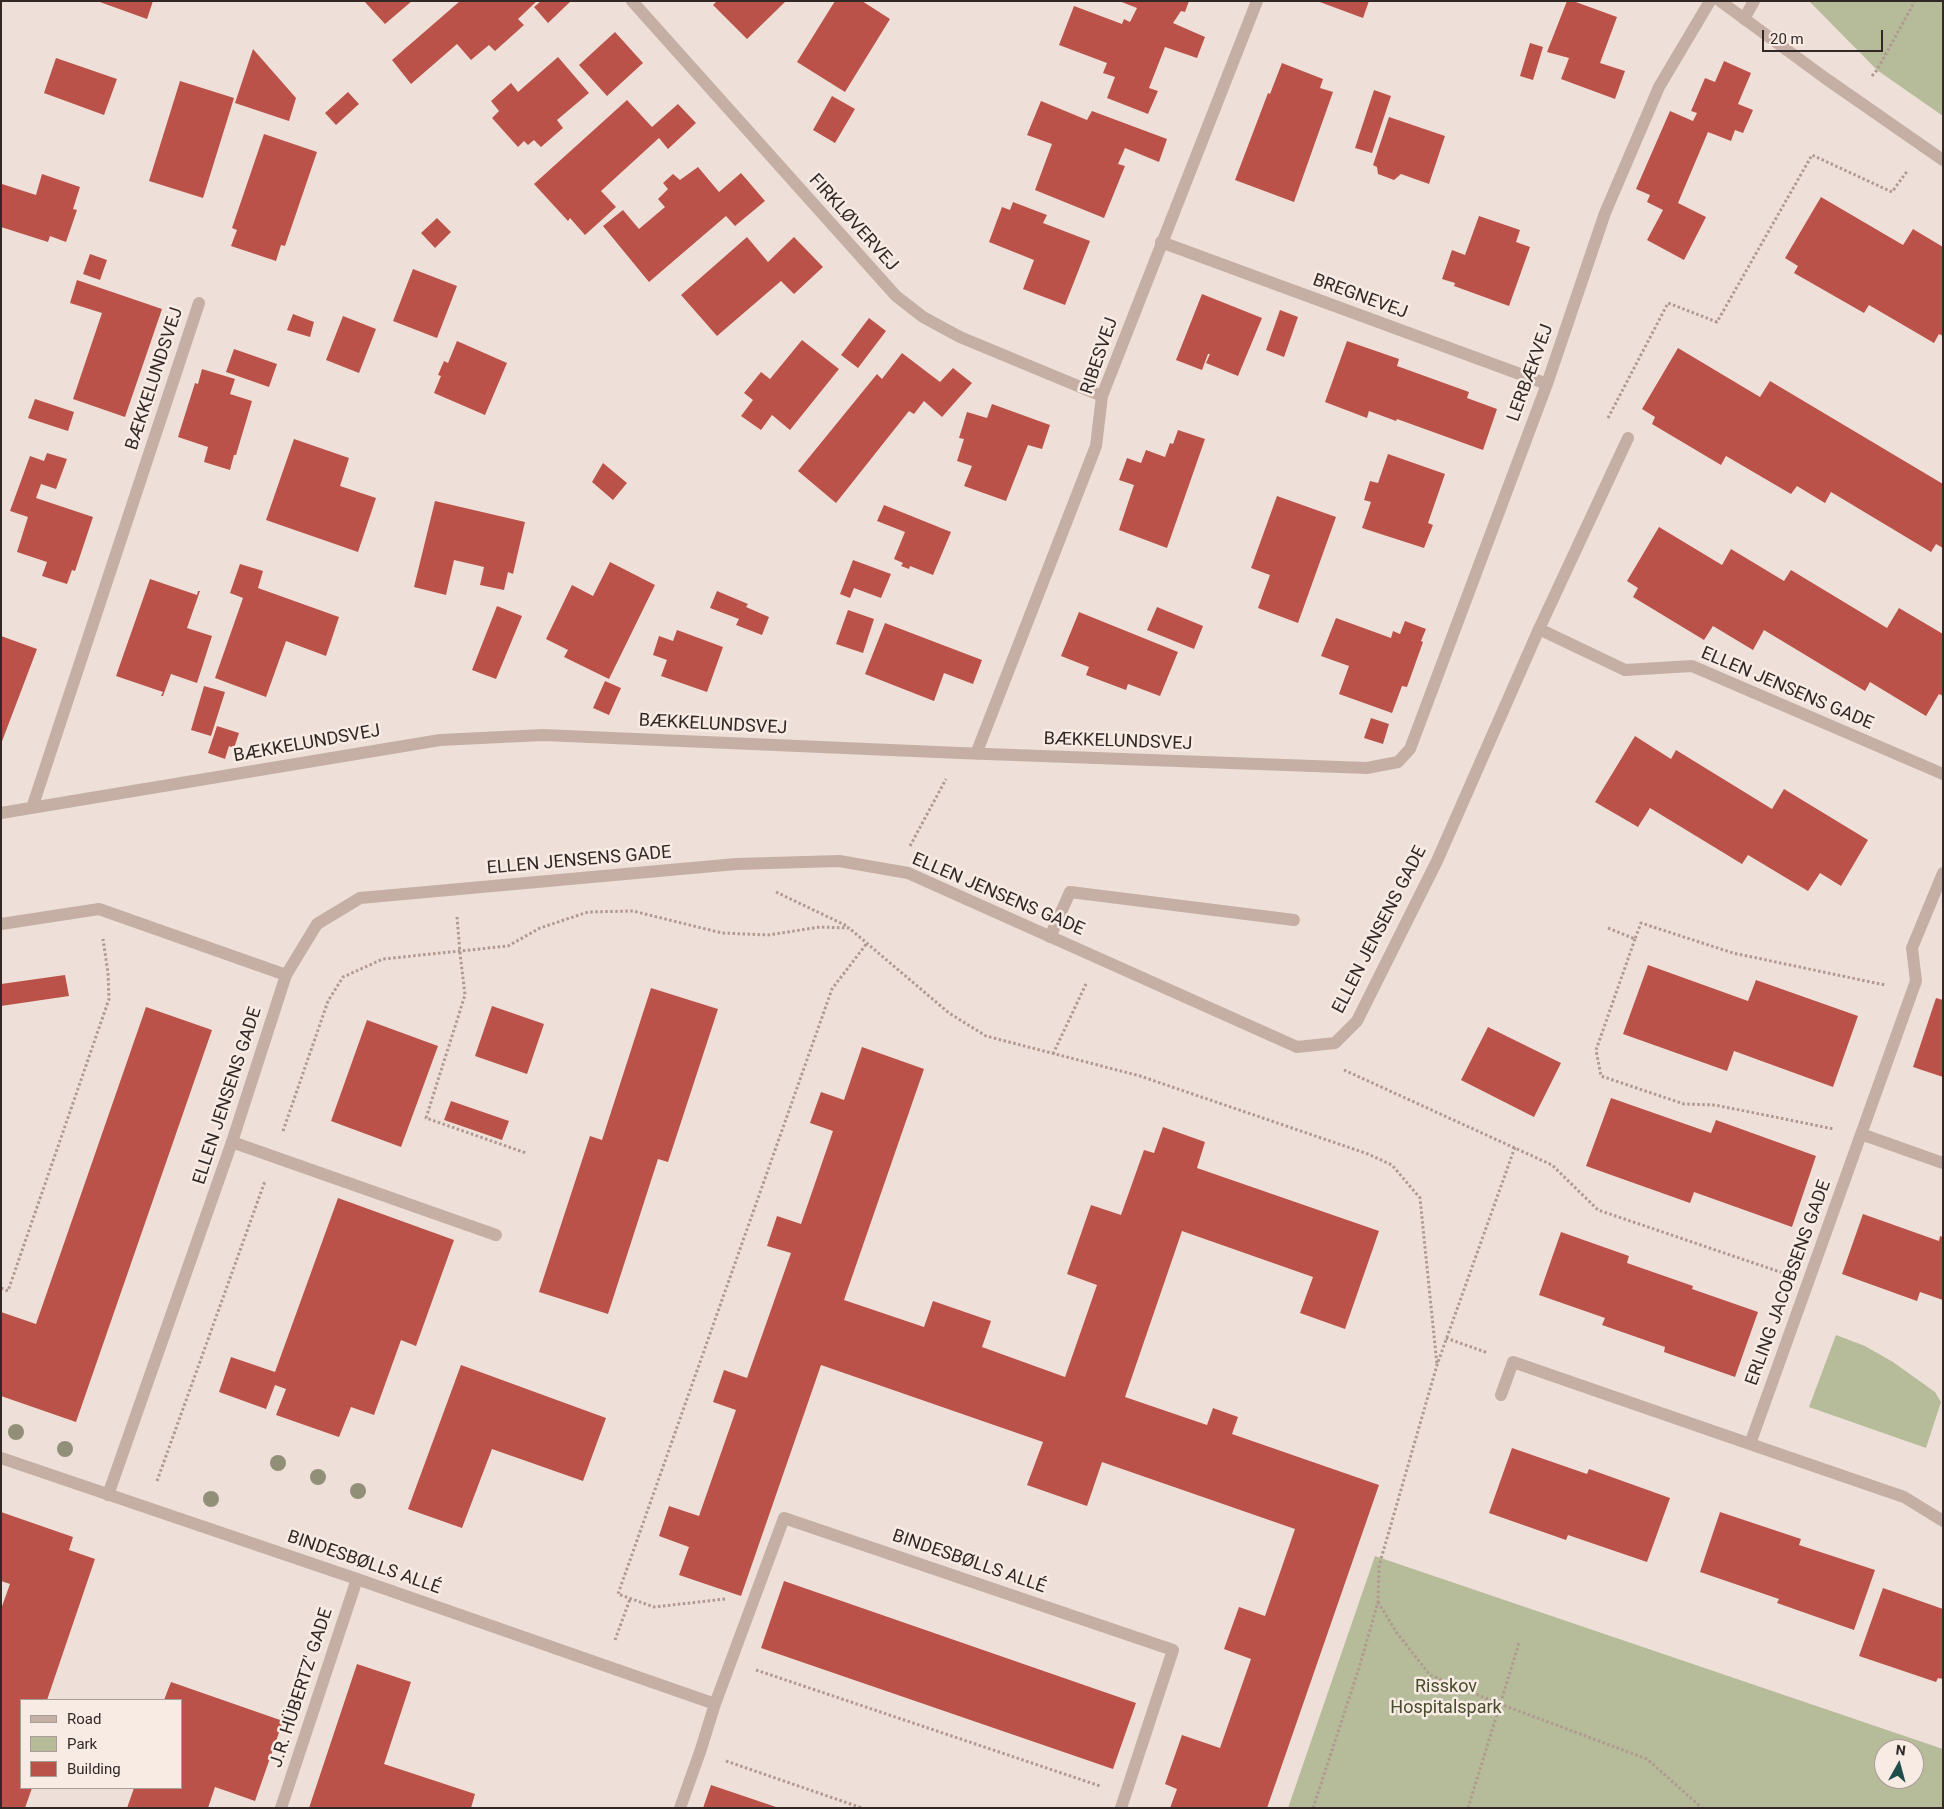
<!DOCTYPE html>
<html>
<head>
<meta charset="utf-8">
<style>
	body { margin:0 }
	#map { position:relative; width:1944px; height:1809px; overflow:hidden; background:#eee0d8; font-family:Roboto,sans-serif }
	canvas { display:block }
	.frame { position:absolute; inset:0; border:2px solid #322826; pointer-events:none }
	.legend { position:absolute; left:20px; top:1699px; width:162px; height:90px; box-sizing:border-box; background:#f7ebe4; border:1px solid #a89d98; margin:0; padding:6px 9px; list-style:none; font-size:15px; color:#322826 }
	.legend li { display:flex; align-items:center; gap:10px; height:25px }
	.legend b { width:25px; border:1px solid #a89d98 }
	.north { position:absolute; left:1874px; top:1739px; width:50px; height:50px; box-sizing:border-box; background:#f7ebe4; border:1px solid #a89d98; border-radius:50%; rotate:7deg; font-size:14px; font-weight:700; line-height:20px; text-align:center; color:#322826 }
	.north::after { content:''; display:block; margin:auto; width:18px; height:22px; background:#1f4f4a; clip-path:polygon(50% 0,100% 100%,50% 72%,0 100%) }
	.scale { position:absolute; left:1762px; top:30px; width:121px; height:22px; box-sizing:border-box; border:2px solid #322826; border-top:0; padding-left:6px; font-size:15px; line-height:18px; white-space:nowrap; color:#322826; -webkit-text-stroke:4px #f7ebe4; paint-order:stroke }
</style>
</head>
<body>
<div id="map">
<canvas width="1944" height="1809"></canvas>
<div class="frame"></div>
<ul class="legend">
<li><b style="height:6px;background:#c5afa5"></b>Road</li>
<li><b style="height:14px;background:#b6bc9a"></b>Park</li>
<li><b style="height:14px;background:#bb5249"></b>Building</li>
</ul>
<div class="north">N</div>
<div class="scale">20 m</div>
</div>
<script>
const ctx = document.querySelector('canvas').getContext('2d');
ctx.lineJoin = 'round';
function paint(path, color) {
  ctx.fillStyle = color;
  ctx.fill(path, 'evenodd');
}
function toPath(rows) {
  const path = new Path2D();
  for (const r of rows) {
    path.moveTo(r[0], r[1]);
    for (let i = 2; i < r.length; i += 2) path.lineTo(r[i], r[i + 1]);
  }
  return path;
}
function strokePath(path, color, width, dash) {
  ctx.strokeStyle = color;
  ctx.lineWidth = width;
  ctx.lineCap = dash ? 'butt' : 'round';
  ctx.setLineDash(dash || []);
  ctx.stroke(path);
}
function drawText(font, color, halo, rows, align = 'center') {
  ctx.font = font + ' Roboto,sans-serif';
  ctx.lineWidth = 5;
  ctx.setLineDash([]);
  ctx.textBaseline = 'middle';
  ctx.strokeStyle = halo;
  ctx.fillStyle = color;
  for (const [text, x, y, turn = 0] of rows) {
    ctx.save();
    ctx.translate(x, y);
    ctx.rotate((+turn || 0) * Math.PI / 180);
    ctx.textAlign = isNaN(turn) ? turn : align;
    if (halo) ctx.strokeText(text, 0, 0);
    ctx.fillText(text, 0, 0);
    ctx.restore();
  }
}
const green = toPath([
	[1809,1,1943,1,1943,116,1877,70],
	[1836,1335,1865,1346,1893,1362,1935,1392,1941,1402,1926,1448,1809,1407],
	[1375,1556,1943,1749,1943,1808,1288,1808],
	[1884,1749,1914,1749,1914,1779,1884,1779]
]);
const building = toPath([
	[97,1,153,1,147,19],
	[364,1,412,1,385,24],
	[460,1,537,1,518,19,524,25,495,51,489,45,471,60,457,44,411,84,392,60],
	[541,1,571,1,548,23,534,7],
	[717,1,786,1,747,39,713,5],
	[835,1,862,1,890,19,845,92,797,62],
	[1119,1,1189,1,1185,12,1181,11,1173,23,1205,37,1197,58,1165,47,1149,88,1158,91,1148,114,1107,98,1115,77,1103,73,1107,63,1059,45,1074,6,1122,24,1124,19,1130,22,1137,8],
	[1317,1,1369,1,1363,18],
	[1567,1,1573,1,1617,17,1600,63,1625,71,1615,99,1561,79,1569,58,1547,52],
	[615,32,643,63,607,96,579,65],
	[1530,43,1543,47,1533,80,1520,76],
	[253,49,296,98,289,121,235,103],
	[558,57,589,93,557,120,563,128,541,147,534,140,528,145,524,141,518,147,492,118,499,111,491,101,511,83,518,92],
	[56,58,117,79,104,115,44,93],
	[1724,61,1751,73,1738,104,1753,110,1743,133,1735,130,1731,141,1708,132,1678,203,1706,217,1684,260,1647,240,1663,210,1647,202,1650,195,1636,189,1670,111,1693,121,1697,113,1691,111,1705,78,1715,82],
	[1282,63,1323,79,1320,88,1333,92,1294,202,1235,180,1268,93,1270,94],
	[180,81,234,98,203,198,149,181],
	[1374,90,1391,96,1372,153,1355,148],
	[348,92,359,104,336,125,325,113],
	[832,96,855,109,835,143,813,130],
	[627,100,652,127,678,104,696,123,668,149,659,138,601,191,616,207,585,235,570,218,568,221,534,184],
	[1041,101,1087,120,1092,111,1167,139,1159,162,1125,148,1118,164,1125,166,1104,218,1035,190,1052,144,1027,135],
	[1389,117,1445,136,1429,184,1401,174,1394,180,1378,174,1377,167,1373,165],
	[264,134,317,152,285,246,281,245,276,261,231,246,237,230,232,228],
	[698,167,719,192,741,173,765,201,735,226,726,216,649,282,603,226,623,210,639,229,665,207,658,199,668,189,663,183,673,174,680,180],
	[42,174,80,187,73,209,77,210,66,242,50,236,48,242,1,227,2,184,36,195],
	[1821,197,1903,245,1913,229,1943,247,1943,336,1939,334,1934,343,1869,305,1864,313,1794,273,1798,266,1785,258],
	[1013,202,1047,215,1043,223,1090,241,1065,305,1023,289,1034,260,989,242,1002,207,1010,210],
	[1479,216,1520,230,1516,242,1530,247,1509,306,1454,286,1455,283,1442,279,1452,250,1465,255],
	[437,218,451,232,435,248,421,233],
	[747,237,768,262,794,237,823,267,794,294,781,281,717,336,681,295],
	[90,254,107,260,100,280,83,274],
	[413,269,457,286,437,338,393,321],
	[77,280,162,309,125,417,73,399,102,313,70,303],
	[1202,294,1262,318,1238,376,1206,363,1210,354,1208,354,1202,370,1176,360],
	[1280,310,1298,317,1284,357,1266,350],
	[293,314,314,322,310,337,287,330],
	[343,316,376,329,359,373,326,360],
	[869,318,886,331,858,368,841,355],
	[802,340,839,369,790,430,772,415,761,430,741,416,753,400,744,393,761,372,770,379],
	[457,341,507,363,485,415,434,393,441,376,438,375,444,361,448,363],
	[1347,341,1399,359,1397,366,1469,392,1467,398,1497,409,1483,450,1397,419,1396,421,1369,411,1367,418,1325,402],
	[1678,348,1760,397,1770,381,1943,484,1943,548,1936,544,1931,552,1831,492,1825,503,1797,486,1791,494,1726,456,1721,465,1652,424,1655,417,1642,409],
	[234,349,277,364,269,387,226,372],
	[902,353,940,382,953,368,972,383,942,417,924,401,914,414,909,411,836,503,798,471,877,374,882,379],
	[202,369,235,379,230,394,252,401,236,455,234,455,230,470,204,462,208,447,178,437,195,383,198,384],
	[35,399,74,412,68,431,28,418],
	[992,404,1050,425,1042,449,1028,445,1006,501,964,486,972,466,957,461,964,439,959,438,967,412,987,418],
	[1178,430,1205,439,1167,548,1119,530,1134,485,1119,480,1127,458,1141,463,1146,450,1165,457,1170,443,1173,444],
	[294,439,349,458,340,486,376,498,358,552,266,520],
	[47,453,67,459,56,489,41,484,36,498,93,517,75,571,72,570,67,584,42,576,47,562,17,552,28,517,10,511,30,456,44,461],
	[1388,454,1445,474,1428,523,1433,525,1424,548,1362,528,1371,502,1364,500,1370,481,1378,483],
	[603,463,627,483,613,500,592,482],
	[1277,496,1336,517,1298,623,1258,608,1270,575,1251,568],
	[435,501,525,522,513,574,508,572,504,590,480,585,484,567,454,560,446,595,414,587],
	[884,505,951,532,933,575,910,566,909,569,901,566,903,563,894,559,905,532,877,521],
	[1659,527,1722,565,1731,549,1784,581,1791,570,1887,628,1899,608,1943,634,1943,696,1939,694,1926,716,1870,682,1865,691,1764,630,1753,650,1713,626,1704,640,1633,597,1638,588,1627,581],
	[853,560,891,574,881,598,854,588,850,598,840,594],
	[610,562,655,585,609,679,564,657,568,650,546,639,572,585,593,596],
	[240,564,263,571,258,588,339,617,326,656,286,641,266,697,215,678,243,598,230,593],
	[150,579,197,595,198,591,200,591,187,628,212,636,197,683,171,674,163,696,161,696,163,692,116,676],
	[717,591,748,604,746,607,769,617,762,635,736,625,739,619,710,608],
	[497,606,522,616,496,679,472,670],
	[1157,607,1203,626,1194,649,1147,630],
	[848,610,874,619,863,653,836,644],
	[1079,612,1178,652,1160,696,1128,684,1126,690,1086,675,1089,667,1061,656],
	[1336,618,1391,638,1393,631,1400,634,1405,621,1426,629,1421,641,1423,642,1407,687,1402,686,1392,713,1339,694,1349,666,1321,656],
	[885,623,982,660,973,684,944,673,934,701,865,674],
	[677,630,723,647,707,692,661,676,667,660,653,655,659,636,673,641],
	[1,636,37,649,1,744],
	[605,681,621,688,609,715,593,708],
	[204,686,225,692,211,736,191,730],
	[1371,718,1389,724,1383,744,1364,738],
	[217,726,239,733,234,748,229,746,225,759,208,753],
	[1635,736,1671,759,1676,750,1772,809,1784,789,1868,840,1841,886,1820,873,1808,891,1748,855,1742,864,1650,808,1638,827,1595,802],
	[1648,965,1748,1001,1756,980,1858,1016,1833,1087,1734,1051,1727,1071,1623,1034],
	[65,975,69,996,1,1006,1,984],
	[651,988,718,1009,668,1162,658,1159,608,1314,539,1292,590,1136,602,1140],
	[1936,998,1943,1000,1943,1077,1913,1067],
	[492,1006,544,1024,527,1074,475,1056],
	[146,1007,212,1030,76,1422,1,1396,1,1312,36,1324],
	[367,1020,438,1046,401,1147,331,1121],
	[1488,1027,1561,1063,1534,1117,1461,1080],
	[862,1047,924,1069,844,1300,924,1327,933,1301,991,1321,982,1347,1065,1377,1097,1285,1067,1274,1091,1205,1121,1215,1144,1150,1154,1153,1163,1127,1205,1142,1197,1168,1379,1231,1345,1329,1300,1313,1313,1277,1182,1231,1125,1397,1207,1425,1213,1408,1238,1417,1232,1434,1379,1485,1267,1808,1170,1808,1177,1789,1165,1784,1182,1735,1220,1748,1251,1659,1224,1649,1239,1607,1265,1616,1295,1529,1102,1462,1087,1506,1027,1485,1043,1442,821,1365,741,1596,679,1575,689,1547,659,1536,669,1506,699,1516,736,1410,713,1402,724,1370,747,1378,791,1253,767,1246,777,1216,801,1224,833,1131,810,1123,821,1092,844,1100],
	[1611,1098,1711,1133,1716,1120,1816,1156,1792,1227,1694,1192,1690,1203,1586,1166],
	[451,1101,509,1121,502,1140,444,1120],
	[338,1198,454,1240,416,1346,401,1340,374,1415,351,1407,339,1437,276,1415,286,1389,275,1385,266,1409,219,1392,231,1357,275,1372],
	[1863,1214,1939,1241,1940,1236,1943,1237,1943,1300,1920,1292,1917,1301,1842,1274],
	[1561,1232,1629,1256,1627,1263,1693,1286,1692,1289,1758,1312,1735,1377,1664,1352,1665,1347,1602,1325,1605,1318,1539,1295],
	[461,1365,606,1418,583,1481,492,1449,462,1528,408,1509],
	[1512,1448,1587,1474,1589,1469,1670,1498,1647,1562,1568,1535,1566,1540,1489,1513],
	[1,1512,73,1537,69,1550,95,1559,47,1700,21,1700,21,1788,32,1788,25,1808,1,1808,1,1609,10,1584,1,1581],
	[1720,1512,1801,1539,1799,1545,1875,1570,1854,1630,1777,1603,1779,1599,1700,1572],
	[784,1581,1136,1703,1113,1769,761,1648],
	[1883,1588,1943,1609,1943,1679,1938,1678,1936,1682,1859,1656],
	[357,1664,411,1682,384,1764,475,1794,471,1808,309,1808],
	[171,1682,283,1721,255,1801,215,1787,208,1808,127,1808,134,1788,181,1788,181,1700,164,1700],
	[711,1785,776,1807,776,1808,703,1808]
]);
const path = toPath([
	[1872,76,1877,70,1915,1],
	[1608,418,1668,303,1717,322,1812,155,1892,192,1908,170],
	[910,846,946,779],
	[776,892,847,926],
	[457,917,460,953,465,995,426,1118,526,1153],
	[1608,928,1635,939,1641,923,1733,953,1885,985],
	[1635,939,1596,1050,1601,1076,1684,1104,1715,1105,1834,1129],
	[1053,1054,1086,984],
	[1344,1070,1552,1165,1598,1210,1783,1273],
	[283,1131,328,1001,343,977,383,959,508,946,540,928,588,912,633,911,722,933,768,935,820,927,849,928,949,1013,986,1036,1140,1076,1368,1154,1392,1165,1420,1198,1437,1365],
	[1,1288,8,1291,109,999,108,973,103,939],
	[1446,1338,1488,1353],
	[157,1481,265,1181],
	[725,1599,654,1607,618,1594,832,989,867,943],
	[1378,1602,1397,1633,1430,1675,1500,1704,1647,1759,1702,1808],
	[615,1640,630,1599],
	[756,1670,1100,1786],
	[726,1761,862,1808],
	[1313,1808,1359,1668,1378,1602,1379,1566,1437,1365,1515,1147],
	[1468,1808,1519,1643]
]);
const lane = toPath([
	[1539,629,1628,438],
	[1,924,99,909,286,975],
	[1050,937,1070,892,1294,920],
	[232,1142,496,1235]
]);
const street = toPath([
	[632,1,896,296,923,317,960,337,1102,396],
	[1720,1,1825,78,1943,160],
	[1744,19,1754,1],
	[1161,242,1547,384],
	[976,754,1096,446,1102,396,1257,1],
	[32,808,199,303],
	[1,813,440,740,543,735,960,753,1367,768,1398,762,1410,749,1547,384,1605,213,1659,87,1710,1],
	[1861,1134,1943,1163],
	[1501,1395,1513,1362,1750,1444,1916,981,1912,948,1943,873],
	[1750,1444,1904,1497,1943,1521],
	[1,1458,357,1579,715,1704],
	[108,1495,232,1142,286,975,317,924,360,898,736,864,839,861,908,873,1297,1047,1335,1043,1357,1021,1437,861,1539,629,1625,670,1692,666,1943,774],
	[281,1808,357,1579],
	[680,1808,700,1752,715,1704,784,1518,1173,1650,1121,1808]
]);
const trees = [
	[16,1432],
	[65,1449],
	[278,1463],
	[318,1477],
	[358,1491],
	[211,1499]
];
const streetNames = [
	["FIRKLØVERVEJ",853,223,48],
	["BREGNEVEJ",1360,297,20],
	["RIBESVEJ",1100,356,-71],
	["LERBÆKVEJ",1531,373,-70],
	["BÆKKELUNDSVEJ",155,379,-72],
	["ELLEN JENSENS GADE",1787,689,23],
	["BÆKKELUNDSVEJ",713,725,3],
	["BÆKKELUNDSVEJ",1118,742,2],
	["BÆKKELUNDSVEJ",307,744,-10],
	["ELLEN JENSENS GADE",579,861,-5],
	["ELLEN JENSENS GADE",998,895,23],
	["ELLEN JENSENS GADE",1380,930,-63],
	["ELLEN JENSENS GADE",228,1096,-72],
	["ERLING JACOBSENS GADE",1789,1283,-70],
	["BINDESBØLLS ALLÉ",969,1562,19],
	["BINDESBØLLS ALLÉ",364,1563,19],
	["J.R. HÜBERTZ' GADE",302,1688,-72]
];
const parkNames = [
	["Risskov",1446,1687],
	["Hospitalspark",1446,1708]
];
paint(green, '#b6bc9a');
paint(building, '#bb5249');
strokePath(path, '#b09990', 3, [2.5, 2.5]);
strokePath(lane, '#c5afa5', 12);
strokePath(street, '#c5afa5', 12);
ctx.fillStyle = '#928f79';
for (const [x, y] of trees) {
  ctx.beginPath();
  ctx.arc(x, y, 8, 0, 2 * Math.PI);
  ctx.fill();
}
drawText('18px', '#322826', '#f7ebe4', streetNames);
drawText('18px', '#474d2c', '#f7ebe4', parkNames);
</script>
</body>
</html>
